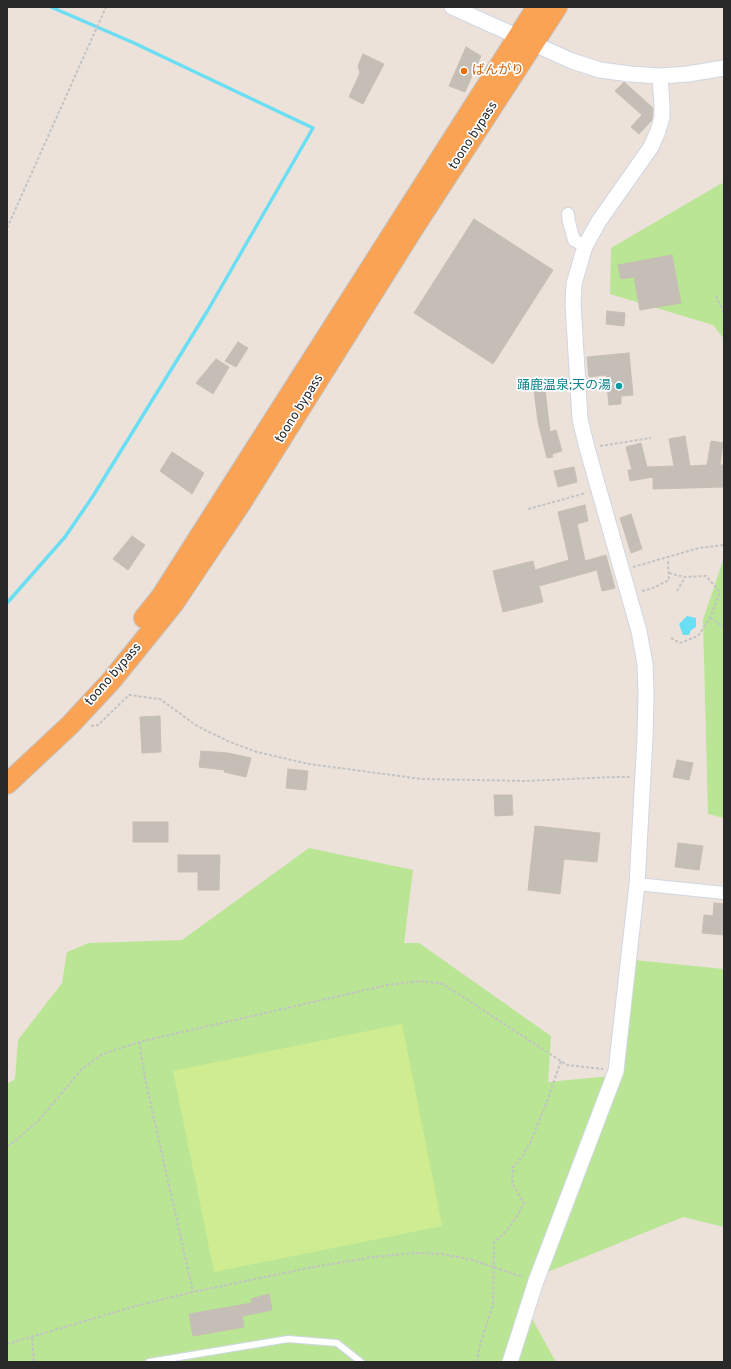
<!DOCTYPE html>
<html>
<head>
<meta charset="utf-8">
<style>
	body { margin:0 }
	#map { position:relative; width:731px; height:1369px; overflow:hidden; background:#ece2da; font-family:Overpass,sans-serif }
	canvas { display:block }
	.frame { position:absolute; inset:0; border:8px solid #292929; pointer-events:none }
</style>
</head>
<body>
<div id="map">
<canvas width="731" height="1369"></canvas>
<div class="frame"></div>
</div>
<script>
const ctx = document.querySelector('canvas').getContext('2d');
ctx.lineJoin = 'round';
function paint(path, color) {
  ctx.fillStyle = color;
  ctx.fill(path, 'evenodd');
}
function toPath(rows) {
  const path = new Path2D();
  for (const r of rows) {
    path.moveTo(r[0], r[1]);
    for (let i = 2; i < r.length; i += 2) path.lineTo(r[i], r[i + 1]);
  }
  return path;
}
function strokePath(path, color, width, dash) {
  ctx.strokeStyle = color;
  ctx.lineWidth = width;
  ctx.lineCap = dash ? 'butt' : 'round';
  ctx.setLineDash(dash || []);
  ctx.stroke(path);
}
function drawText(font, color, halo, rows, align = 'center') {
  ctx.font = font + ' Overpass,"Noto Sans JP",sans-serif';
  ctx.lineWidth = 3.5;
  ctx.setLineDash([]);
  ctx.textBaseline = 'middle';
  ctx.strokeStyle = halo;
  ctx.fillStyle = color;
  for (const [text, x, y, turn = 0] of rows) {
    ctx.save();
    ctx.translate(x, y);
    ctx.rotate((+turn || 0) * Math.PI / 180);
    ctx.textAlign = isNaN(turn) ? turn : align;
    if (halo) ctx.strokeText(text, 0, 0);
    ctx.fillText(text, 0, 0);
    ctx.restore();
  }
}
const green = toPath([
	[722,183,724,188,724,339,713,325,610,294,611,248],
	[724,557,724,818,708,814,703,620],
	[309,848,413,870,404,943,419,943,551,1036,548,1082,620,1075,634,960,724,969,724,1227,683,1217,533,1278,530,1315,556,1362,7,1362,7,1084,15,1079,18,1040,62,983,67,952,89,943,182,940]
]);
const pitch = toPath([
	[402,1024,442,1226,214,1272,173,1071]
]);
const water = toPath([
	[687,616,696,618,696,627,691,630,689,635,683,635,679,624]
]);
const stream = toPath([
	[7,603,65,537,93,496,208,310,313,128,134,43,51,7]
]);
const building = toPath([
	[466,47,481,56,465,92,449,86,466,47],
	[363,54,384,64,363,104,349,97,360,73,358,66,363,54],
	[624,82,653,108,652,120,639,134,631,127,642,115,615,91,624,82],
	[474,219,553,270,493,364,414,313,474,219],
	[672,255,681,303,640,310,634,277,621,279,618,265,672,255],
	[607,311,625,313,624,326,606,324,607,311],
	[238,342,248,348,236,367,225,361,238,342],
	[629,353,633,395,621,396,621,404,609,405,606,375,589,377,587,357,629,353],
	[216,359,229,367,213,394,196,383,216,359],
	[545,389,550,432,556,430,562,451,552,454,553,457,547,458,538,422,534,390,545,389],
	[685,436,690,466,707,465,711,441,723,443,720,465,724,465,724,487,653,489,653,477,630,481,628,470,632,470,626,447,641,443,647,467,674,466,669,439,685,436],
	[172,452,204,473,192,494,160,471,172,452],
	[574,467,577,482,558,487,554,471,574,467],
	[585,505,588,521,577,524,585,561,606,555,615,588,602,591,597,570,539,586,543,602,503,612,493,571,533,561,535,570,569,560,558,512,585,505],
	[631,514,642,549,631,553,620,518,631,514],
	[132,536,145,545,128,570,113,559,132,536],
	[160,716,161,752,142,753,140,717,160,716],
	[201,751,228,753,251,758,246,777,224,772,225,770,199,767,201,751],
	[677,760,693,763,689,780,673,777,677,760],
	[288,769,308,771,306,790,286,788,288,769],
	[494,795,512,795,513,815,495,816,494,795],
	[133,822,168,822,168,842,133,842,133,822],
	[535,826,600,833,597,862,564,859,560,894,528,890,535,826],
	[678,843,703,846,699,870,675,867,678,843],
	[178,855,220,855,219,890,198,890,198,872,178,872,178,855],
	[714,903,724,904,724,935,702,933,704,915,713,916,714,903],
	[269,1294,272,1310,242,1316,244,1327,193,1336,189,1314,252,1303,251,1299,269,1294]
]);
const path = toPath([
	[7,228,106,7],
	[716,296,724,313],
	[600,446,651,438],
	[528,509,586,493],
	[633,567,699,548,724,545],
	[669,573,685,577,706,576,720,592,710,618,698,636,680,643,671,638],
	[642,591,653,588,669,580,668,561],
	[677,591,685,577],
	[710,618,724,627],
	[91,726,98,725,129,695,160,699,197,726,230,742,257,752,309,764,422,779,525,781,615,777,630,777],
	[139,1042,146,1083,193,1292],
	[7,1146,14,1142,39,1120,82,1069,103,1054,139,1042,387,985,422,981,443,984,567,1065,603,1069],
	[32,1338,34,1362],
	[7,1344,136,1306,193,1292,308,1268,373,1257,414,1253,443,1254,472,1260,523,1277],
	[477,1362,480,1345,493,1304,494,1243,508,1229,517,1216,524,1203,512,1183,513,1167,522,1157,530,1143,546,1104,561,1061]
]);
const service = toPath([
	[149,1362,288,1339,337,1343,361,1362]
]);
const minor = toPath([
	[568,214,569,222,574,240,585,246],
	[637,884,724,893]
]);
const tertiary = toPath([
	[452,7,572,61,600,70,630,74,660,76,688,74,724,68],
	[510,1362,536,1281,616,1071,637,884,645,737,646,694,645,664,639,631,587,448,580,419,573,304,574,284,585,246,599,221,651,147,658,131,662,117,662,105,660,76]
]);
const trunk = toPath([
	[144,618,161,597,224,498,537,7],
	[7,784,70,725,111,681,174,603,241,503,413,229,557,7]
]);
const markers = [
	[464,71,4,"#e8710a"],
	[619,386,4,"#0f9aa8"]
];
const foodNames = [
	["ばんがり",472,71]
];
const streetNames = [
	["toono bypass",474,136,-57],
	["toono bypass",300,409,-58],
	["toono bypass",114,675,-49]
];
const cultureNames = [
	["踊鹿温泉;天の湯",611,386]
];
paint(green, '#b9e595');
paint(pitch, '#d0ec90');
paint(water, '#6adef2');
strokePath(stream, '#6adef2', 3.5);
paint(building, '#c4beb6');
strokePath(building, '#c7beb4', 1);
strokePath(service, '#d0d6e3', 8);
strokePath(minor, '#d0d6e3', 14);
strokePath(tertiary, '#d0d6e3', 17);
strokePath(trunk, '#c3c3c3', 22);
strokePath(path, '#c3c3c3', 2, [3, 2]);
strokePath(service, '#fff', 6);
strokePath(minor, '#fff', 12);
strokePath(tertiary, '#fff', 15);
strokePath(trunk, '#faa354', 20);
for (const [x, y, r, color] of markers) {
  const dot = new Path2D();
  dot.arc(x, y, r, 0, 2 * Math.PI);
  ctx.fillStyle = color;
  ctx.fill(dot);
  strokePath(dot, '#fff', 1.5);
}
drawText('13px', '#c56008', '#fff', foodNames, 'left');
drawText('13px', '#292929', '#fff', streetNames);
drawText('13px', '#0d838f', '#fff', cultureNames, 'right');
</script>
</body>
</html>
